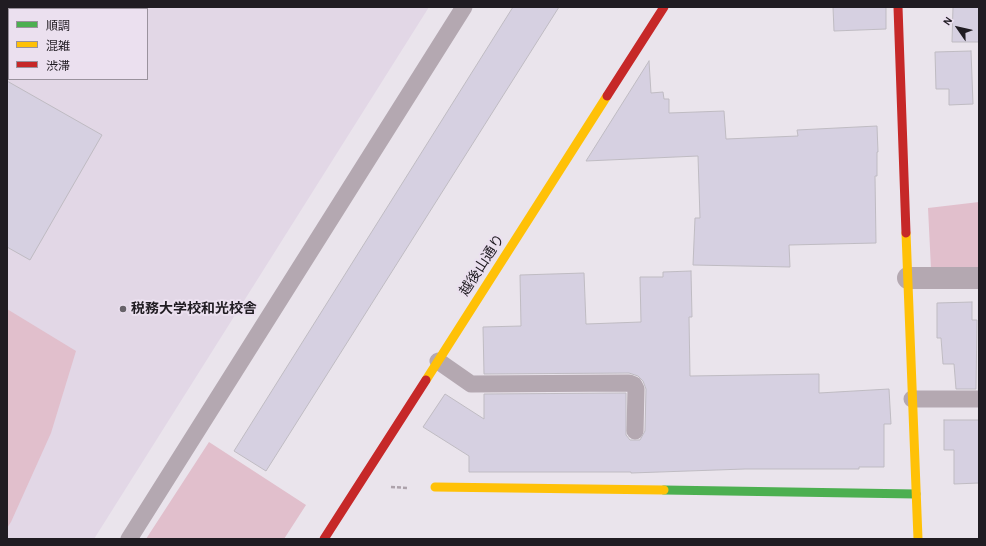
<!DOCTYPE html>
<html>
<head>
<meta charset="utf-8">
<style>
	body { margin:0 }
	#map { position:relative; width:986px; height:546px; overflow:hidden; background:#eae4ec; font-family:"Alegreya Sans","Noto Sans JP",sans-serif }
	canvas { display:block }
	.frame { position:absolute; inset:0; border:8px solid #201c22; pointer-events:none }
	.legend { position:absolute; left:8px; top:8px; width:140px; height:72px; box-sizing:border-box; background:#ebe0ef; border:1px solid #9a929d; margin:0; padding:5px 7px; list-style:none; font-size:12px; color:#201c22 }
	.legend li { display:flex; align-items:center; gap:8px; height:20px }
	.legend b { width:20px; border:1px solid #9a929d }
	.north { position:absolute; left:938px; top:8px; width:40px; height:40px; -webkit-text-stroke:3px #ebe0ef; paint-order:stroke; rotate:304deg; font-size:11px; font-weight:700; line-height:16px; text-align:center; color:#201c22 }
	.north::after { content:''; display:block; margin:auto; width:14px; height:18px; background:#201c22; clip-path:polygon(50% 0,100% 100%,50% 72%,0 100%) }
</style>
</head>
<body>
<div id="map">
<canvas width="986" height="546"></canvas>
<div class="frame"></div>
<ul class="legend">
<li><b style="height:5px;background:#4caf50"></b>順調</li>
<li><b style="height:5px;background:#ffc107"></b>混雑</li>
<li><b style="height:5px;background:#c62828"></b>渋滞</li>
</ul>
<div class="north">N</div>
</div>
<script>
const ctx = document.querySelector('canvas').getContext('2d');
ctx.lineJoin = 'round';
function paint(path, color) {
  ctx.fillStyle = color;
  ctx.fill(path, 'evenodd');
}
function toPath(rows) {
  const path = new Path2D();
  for (const r of rows) {
    path.moveTo(r[0], r[1]);
    for (let i = 2; i < r.length; i += 2) path.lineTo(r[i], r[i + 1]);
  }
  return path;
}
function strokePath(path, color, width, dash) {
  ctx.strokeStyle = color;
  ctx.lineWidth = width;
  ctx.lineCap = dash ? 'butt' : 'round';
  ctx.setLineDash(dash || []);
  ctx.stroke(path);
}
function drawText(font, color, halo, rows, align = 'center') {
  ctx.font = font + ' "Alegreya Sans","Noto Sans JP",sans-serif';
  ctx.lineWidth = 4;
  ctx.setLineDash([]);
  ctx.textBaseline = 'middle';
  ctx.strokeStyle = halo;
  ctx.fillStyle = color;
  for (const [text, x, y, turn = 0] of rows) {
    ctx.save();
    ctx.translate(x, y);
    ctx.rotate((+turn || 0) * Math.PI / 180);
    ctx.textAlign = isNaN(turn) ? turn : align;
    if (halo) ctx.strokeText(text, 0, 0);
    ctx.fillText(text, 0, 0);
    ctx.restore();
  }
}
const built = toPath([
	[7,7,429,7,94,539,7,539],
	[9,9,147,9,147,79,9,79]
]);
const green = toPath([
	[979,202,979,269,931,269,928,208],
	[7,309,76,351,51,433,11,522,7,528],
	[209,442,306,505,284,539,146,539]
]);
const building = toPath([
	[513,7,559,7,266,471,234,451,513,7],
	[833,7,886,7,886,29,834,31,833,7],
	[953,7,979,7,979,42,952,42,953,7],
	[971,51,973,104,949,105,949,89,936,89,935,52,971,51],
	[649,61,651,93,663,92,664,99,669,99,669,113,724,111,726,139,798,136,797,130,877,126,878,152,877,152,877,176,875,176,876,243,789,245,790,267,693,265,695,218,700,218,698,156,586,161,649,61],
	[7,81,102,135,30,260,7,247,7,81],
	[691,271,692,317,689,317,690,376,819,374,819,393,889,389,891,424,884,424,884,467,859,467,859,469,745,469,631,473,631,472,469,472,469,456,423,427,445,394,484,419,484,394,626,393,626,435,630,440,640,440,645,431,646,389,643,381,638,376,629,373,484,374,483,327,521,326,520,275,584,273,586,324,641,322,640,277,663,277,663,272,691,271],
	[972,302,972,320,977,320,976,389,956,389,954,364,943,364,941,338,937,338,937,303,972,302],
	[944,420,979,420,979,483,954,484,954,450,944,450,944,420]
]);
const path = toPath([
	[391,487,408,488]
]);
const lane = toPath([
	[438,361,471,384,629,383,634,385,636,389,635,431],
	[912,399,979,399],
	[129,539,464,7]
]);
const street = toPath([
	[908,278,979,278]
]);
const fast = toPath([
	[664,490,916,494]
]);
const slow = toPath([
	[906,233,918,539],
	[426,380,607,96],
	[435,487,664,490]
]);
const jam = toPath([
	[898,7,906,233],
	[607,96,664,7],
	[324,539,426,380]
]);
const markers = [
	[123,309,4,"#676269"]
];
const streetNames = [
	["越後山通り",482,265,-57]
];
const poiNames = [
	["税務大学校和光校舎",131,309]
];
paint(built, '#e2d7e6');
paint(green, '#e1bfcc');
paint(building, '#d6d0e1');
strokePath(building, '#bfbbc2', 1);
strokePath(path, '#ada2ab', 2.5, [4, 2]);
strokePath(lane, '#b4a8b1', 17);
strokePath(street, '#b4a8b1', 22);
strokePath(fast, '#4caf50', 9);
strokePath(slow, '#ffc107', 9);
strokePath(jam, '#c62828', 9);
for (const [x, y, r, color] of markers) {
  const dot = new Path2D();
  dot.arc(x, y, r, 0, 2 * Math.PI);
  ctx.fillStyle = color;
  ctx.fill(dot);
  strokePath(dot, '#ebe0ef', 1.5);
}
drawText('14px', '#201c22', '#ebe0ef', streetNames);
drawText('bold 14px', '#201c22', '#ebe0ef', poiNames, 'left');
</script>
</body>
</html>
